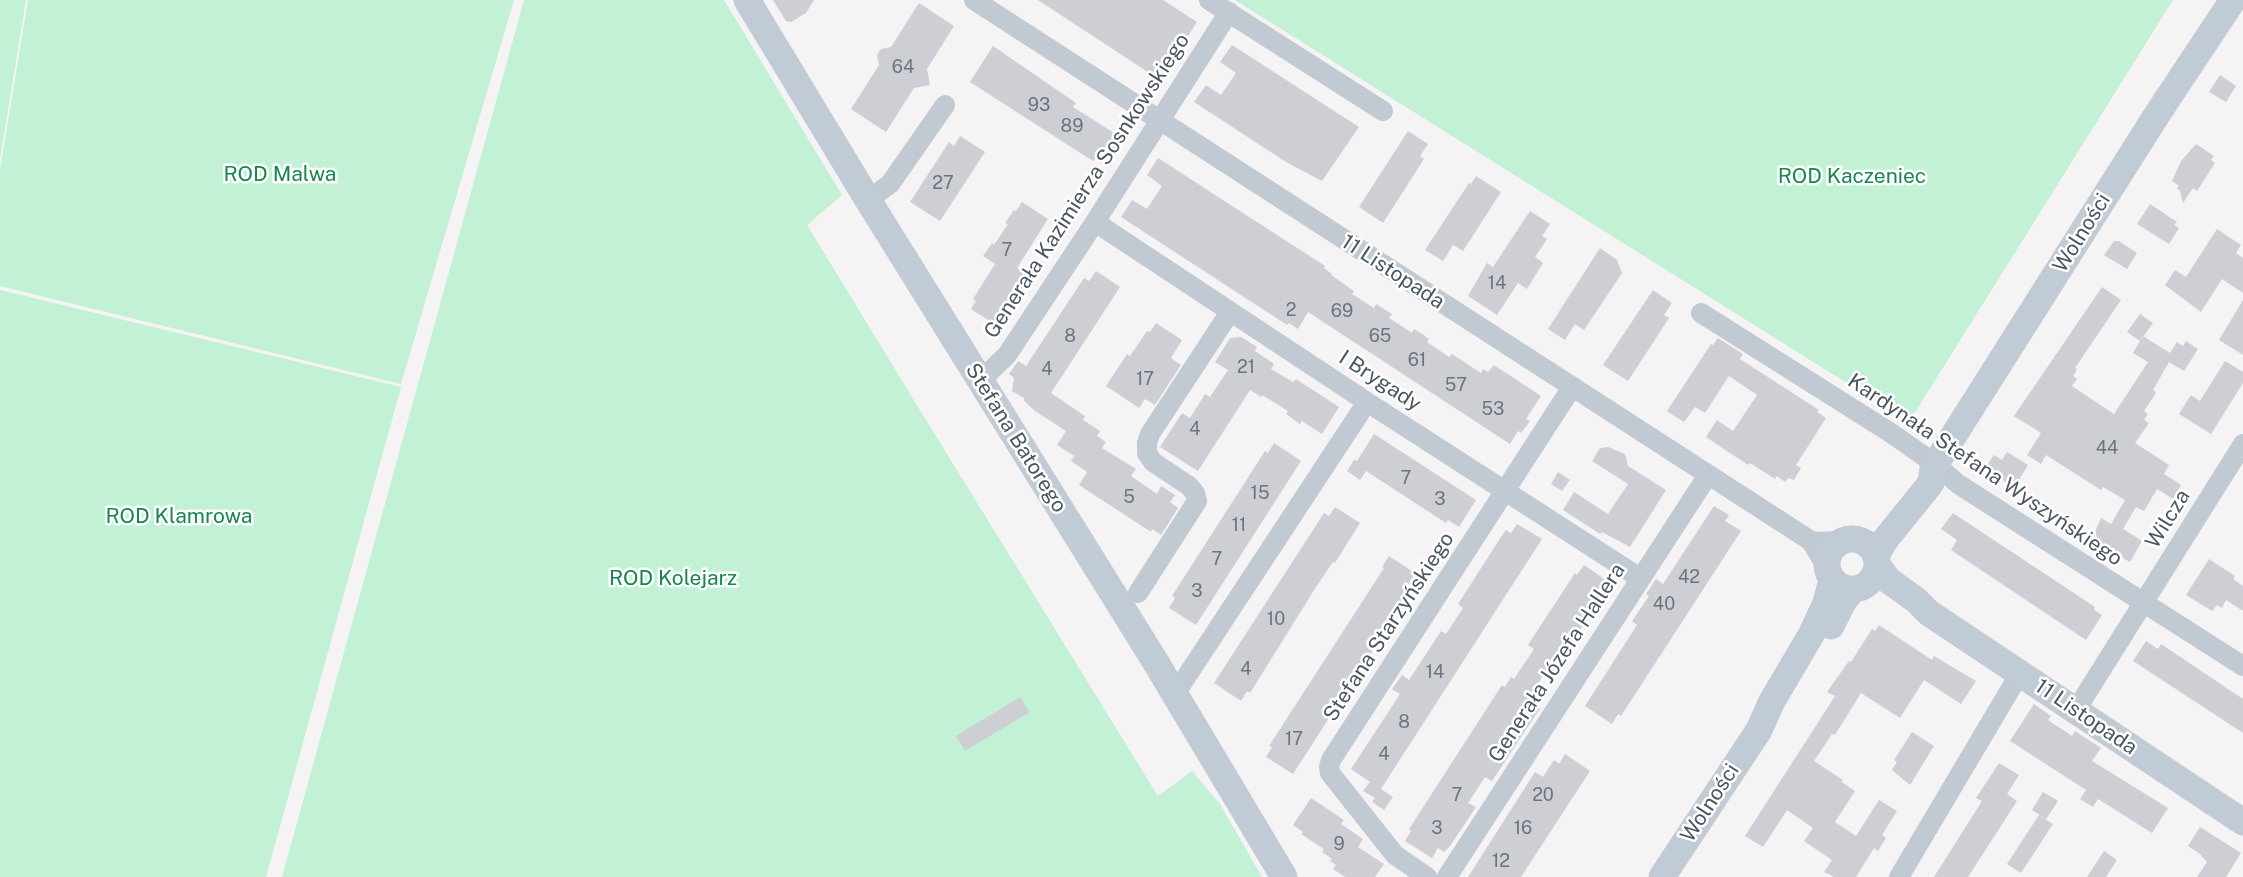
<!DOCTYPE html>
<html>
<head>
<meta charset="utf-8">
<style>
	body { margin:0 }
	canvas { display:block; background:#f5f3f3 }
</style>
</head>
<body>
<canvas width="2243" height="877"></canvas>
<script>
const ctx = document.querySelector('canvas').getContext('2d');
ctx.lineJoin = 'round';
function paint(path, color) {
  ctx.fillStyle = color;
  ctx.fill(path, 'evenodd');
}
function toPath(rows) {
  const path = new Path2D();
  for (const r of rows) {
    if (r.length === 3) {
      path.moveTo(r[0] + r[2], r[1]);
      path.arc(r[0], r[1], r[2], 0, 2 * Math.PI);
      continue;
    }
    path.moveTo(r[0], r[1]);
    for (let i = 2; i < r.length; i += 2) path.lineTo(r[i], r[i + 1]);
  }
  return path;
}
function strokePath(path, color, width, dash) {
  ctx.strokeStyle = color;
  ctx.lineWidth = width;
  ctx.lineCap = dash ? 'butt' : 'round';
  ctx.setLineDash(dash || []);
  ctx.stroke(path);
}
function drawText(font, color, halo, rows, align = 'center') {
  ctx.font = font + ' "Public Sans",sans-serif';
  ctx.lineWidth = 5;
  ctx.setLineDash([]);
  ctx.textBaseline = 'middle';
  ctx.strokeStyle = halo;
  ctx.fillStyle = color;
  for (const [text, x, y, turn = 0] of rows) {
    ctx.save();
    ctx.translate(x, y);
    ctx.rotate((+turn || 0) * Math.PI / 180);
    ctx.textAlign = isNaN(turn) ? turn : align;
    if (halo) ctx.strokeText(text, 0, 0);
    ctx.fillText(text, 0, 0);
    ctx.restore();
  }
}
const green = toPath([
	[0,0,26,0,0,159],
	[28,0,514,0,401,384,0,286,0,169],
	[524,0,724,0,842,195,807,225,918,407,1158,796,1192,771,1220,804,1262,877,282,877],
	[1235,0,2173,0,1909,422],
	[0,290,401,387,266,877,0,877]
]);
const building = toPath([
	[773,0,814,0,806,13,791,22,786,21],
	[1038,0,1163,0,1197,22,1160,80],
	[919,3,954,26,927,69,930,85,914,88,886,132,851,109,879,65,877,55,881,49,891,47],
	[1232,45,1359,127,1322,181,1286,162,1194,102,1206,85,1221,95,1236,73,1220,62],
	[993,46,1076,103,1073,107,1122,138,1104,165,1095,159,1093,161,970,82],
	[2220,75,2236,86,2226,102,2209,92],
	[1408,131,1428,144,1420,156,1424,159,1383,223,1359,207],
	[960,136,985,152,940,221,910,202,949,142,954,146],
	[2196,144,2214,156,2211,160,2215,163,2197,191,2193,188,2183,203,2180,191,2177,188,2179,186,2172,181,2181,161],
	[1158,158,1325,266,1324,268,1332,274,1331,275,1354,291,1352,294,1374,308,1376,304,1392,314,1389,318,1412,333,1414,329,1421,333,1429,339,1427,342,1449,357,1452,354,1481,373,1483,369,1488,372,1494,365,1541,396,1526,419,1530,421,1521,433,1518,431,1510,444,1308,312,1298,329,1289,323,1287,325,1121,217,1132,200,1147,209,1162,186,1147,175],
	[1476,176,1501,192,1463,251,1453,245,1443,261,1425,250,1469,183,1471,184],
	[1022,202,1048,219,1017,268,1024,273,1020,279,1026,283,998,326,971,309,976,301,973,299,995,264,983,256,992,243,994,245,1008,224,1005,223,1014,210,1016,211],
	[2150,204,2177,222,2174,225,2179,228,2169,244,2137,224],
	[1530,211,1550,224,1542,236,1547,239,1535,257,1543,263,1527,289,1518,283,1497,315,1468,296,1487,263,1493,267],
	[2217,229,2241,245,2236,253,2243,258,2243,293,2222,279,2201,312,2165,285,2175,270,2186,277],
	[2114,241,2119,241,2137,253,2127,269,2104,255],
	[1600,248,1617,260,1622,273,1584,330,1575,324,1565,340,1548,329],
	[1096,271,1120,287,1051,393,1085,416,1083,420,1100,431,1097,436,1106,442,1102,448,1136,469,1131,476,1157,494,1161,486,1175,495,1170,502,1178,508,1161,535,1152,529,1151,532,1079,485,1087,472,1071,461,1074,456,1057,445,1066,431,1035,411,1024,401,1024,398,1012,391,1014,378,1009,374,1018,361,1026,366,1084,278,1089,281],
	[2102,287,2121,300,2075,368,2077,369,2073,376,2077,379,2072,386,2114,414,2148,362,2133,353,2143,336,2170,353,2177,342,2183,346,2186,341,2198,349,2184,371,2169,362,2153,390,2156,393,2144,411,2148,414,2144,420,2149,423,2135,443,2169,465,2164,474,2181,485,2173,499,2157,489,2144,511,2136,507,2123,529,2142,541,2130,562,2103,546,2098,540,2095,532,2101,518,2111,524,2125,500,2103,487,2101,490,2046,455,2041,464,2027,455,2041,433,2014,416],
	[1653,290,1672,303,1664,315,1669,318,1628,381,1603,365],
	[2243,300,2243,355,2219,340],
	[2140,314,2153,323,2140,341,2127,332],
	[1156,323,1182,340,1171,358,1181,365,1155,405,1145,399,1139,408,1106,386,1127,354,1130,356,1147,331,1150,332],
	[1241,337,1257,347,1255,351,1274,364,1271,369,1293,382,1296,379,1339,407,1322,434,1302,421,1300,424,1286,414,1288,411,1262,395,1261,397,1250,390,1198,471,1160,447,1182,413,1190,418,1205,394,1210,397,1228,370,1215,362,1230,338],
	[1718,338,1743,354,1740,359,1819,410,1817,412,1826,418,1796,465,1801,468,1794,480,1788,478,1785,482,1777,476,1775,479,1750,463,1748,465,1706,437,1717,420,1733,431,1757,395,1729,376,1705,413,1695,407,1684,422,1667,411,1711,344,1713,345],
	[2225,361,2243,372,2243,383,2211,434,2179,414,2191,395,2200,401],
	[1374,434,1476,500,1459,527,1448,520,1446,523,1366,471,1360,480,1347,471,1354,460,1357,461],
	[1274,443,1301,461,1196,625,1169,608,1175,598,1172,596,1265,451,1268,453],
	[1608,447,1625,454,1628,466,1666,490,1630,547,1602,532,1600,534,1563,510,1574,492,1608,514,1628,484,1592,461,1600,448],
	[2007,452,2028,465,2014,488,1985,468,1994,455,2002,460],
	[1558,472,1570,480,1562,491,1551,484],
	[1714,506,1729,515,1725,521,1741,531,1621,716,1618,714,1612,724,1585,706,1637,625,1632,621,1649,596,1646,594,1651,587,1656,579,1663,584],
	[1335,507,1360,523,1335,563,1333,562,1316,587,1250,693,1247,691,1241,701,1214,683,1324,513,1329,516],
	[1953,513,2095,607,2094,610,2102,615,2086,640,1951,550,1957,540,1941,529],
	[1517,524,1542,539,1379,792,1381,789,1393,797,1384,810,1372,802,1375,798,1363,791,1370,782,1351,769,1400,694,1392,689,1402,675,1409,680,1441,631,1446,634,1463,608,1458,604,1501,537,1506,530,1511,533],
	[1389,556,1415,573,1404,591,1409,594,1293,774,1266,757,1272,747,1269,746,1384,568,1382,567],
	[2209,559,2235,576,2233,579,2243,586,2243,611,2226,600,2222,608,2217,605,2212,611,2186,595],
	[1584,565,1610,583,1564,655,1559,651,1535,688,1538,690,1536,694,1538,695,1532,704,1540,709,1535,716,1492,781,1485,777,1468,803,1476,807,1450,846,1444,852,1438,848,1432,858,1405,841,1411,831,1409,829,1502,685,1505,687,1511,677,1514,679,1534,649,1528,645,1575,573,1577,575],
	[1879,625,1932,660,1934,656,1976,681,1961,704,1924,680,1900,718,1861,693,1835,735,1832,734,1814,761,1843,780,1842,782,1855,791,1835,822,1856,836,1879,800,1897,811,1882,835,1886,838,1878,851,1874,848,1856,877,1834,877,1824,872,1832,860,1804,841,1813,828,1787,810,1763,847,1745,836,1835,696,1827,692,1849,661,1851,662,1872,629,1875,631],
	[2146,641,2158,649,2161,644,2243,699,2243,733,2133,661],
	[1020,697,1030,712,965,751,956,736],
	[2034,704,2051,716,2048,720,2072,736,2075,731,2101,748,2092,761,2168,808,2152,833,2098,799,2093,807,2080,799,2086,790,2010,741],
	[1912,732,1934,746,1910,785,1892,770,1897,762,1894,760],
	[1565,754,1590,771,1521,877,1468,877,1535,772,1543,777,1554,760,1559,764],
	[1999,763,2019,775,2007,794,2017,801,1968,877,1934,877,1982,801,1976,798],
	[2043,792,2058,801,2046,819,2032,810],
	[1311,798,1344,820,1341,824,1363,839,1358,847,1384,864,1375,877,1345,877,1333,869,1336,865,1330,861,1332,859,1322,852,1324,849,1301,834,1303,832,1293,825],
	[2039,815,2053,824,2021,873,2007,864],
	[2200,827,2241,853,2226,877,2197,877,2207,862,2200,854,2188,846],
	[2104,851,2117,860,2106,877,2087,877]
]);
const street = toPath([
	[974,0,1811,541,1826,566],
	[1209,0,1383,111],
	[868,200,890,184,945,105],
	[1095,222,1367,402,1640,578],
	[1701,313,1891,433,1935,464,1958,484,2243,666],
	[980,381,1007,355,1095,222,1229,12],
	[1812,542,1841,541],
	[1138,593,1197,501,1195,493,1189,486,1153,462,1147,453,1147,443,1150,434,1230,312],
	[1175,694,1367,402],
	[2076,710,2243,444],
	[1427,877,1395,855,1330,773,1329,767,1331,760,1572,387],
	[1447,877,1708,475],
	[1899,877,2020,673]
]);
const secondary = toPath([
	[747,0,868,200,1155,661,1284,877],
	[1852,564,25],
	[1876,556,1885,540,1931,483,1933,468,2158,113,2233,0],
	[1877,564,1888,580,1916,600,1929,613,2243,822],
	[1831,626,1843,602,1853,589],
	[1662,877,1759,730,1772,701,1811,635,1826,603,1832,580]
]);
const numberNames = [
	["64",903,67],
	["93",1039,105],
	["89",1072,126],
	["27",943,183],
	["7",1007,250],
	["14",1497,283],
	["2",1291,310],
	["69",1342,311],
	["8",1070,336],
	["65",1380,336],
	["61",1417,360],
	["21",1246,367],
	["4",1047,369],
	["17",1145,379],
	["57",1456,385],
	["53",1493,409],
	["4",1195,429],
	["44",2107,448],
	["7",1406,478],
	["15",1260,493],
	["5",1129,497],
	["3",1440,499],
	["11",1239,525],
	["7",1217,559],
	["42",1689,577],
	["3",1197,591],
	["40",1664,604],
	["10",1276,619],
	["4",1246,669],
	["14",1435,672],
	["8",1404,722],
	["17",1294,739],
	["4",1384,754],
	["7",1457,795],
	["20",1543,795],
	["3",1437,828],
	["16",1523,828],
	["9",1339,844],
	["12",1501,861]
];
const parkNames = [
	["ROD Malwa",280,175],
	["ROD Kaczeniec",1852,177],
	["ROD Klamrowa",179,517],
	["ROD Kolejarz",673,579]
];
const streetNames = [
	["Generała Kazimierza Sosnkowskiego",1087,186,-57],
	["Wolności",2082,233,-58],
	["11 Listopada",1393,272,33],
	["I Brygady",1380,381,33],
	["Stefana Batorego",1016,438,58],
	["Kardynała Stefana Wyszyńskiego",1985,470,34],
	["Wilcza",2168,519,-58],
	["Stefana Starzyńskiego",1389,627,-57],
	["Generała Józefa Hallera",1557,663,-57],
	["11 Listopada",2086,717,34],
	["Wolności",1710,803,-57]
];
paint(green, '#c3f1d5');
paint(building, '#cdcfd5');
strokePath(street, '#c1cad2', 20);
strokePath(secondary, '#c1cbd6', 27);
drawText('18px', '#6b747e', null, numberNames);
drawText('21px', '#17864f', '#fff', parkNames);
drawText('21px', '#4a5661', '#fff', streetNames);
</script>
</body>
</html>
